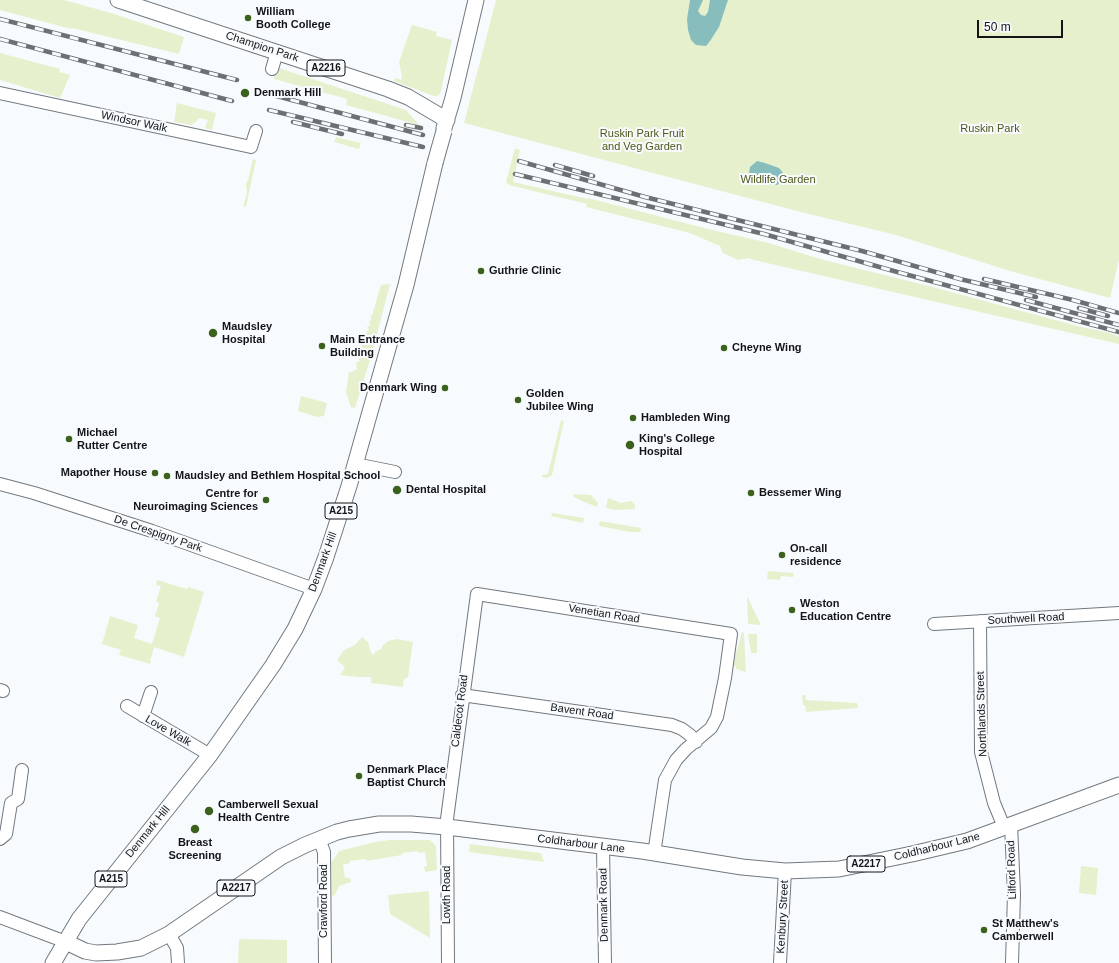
<!DOCTYPE html>
<html>
<head>
<meta charset="utf-8">
<style>
	body { margin:0 }
	#map { position:relative; width:1119px; height:963px; overflow:hidden; background:#f8fbfe; font-family:Helvetica,sans-serif }
	canvas { display:block }
	.scale { position:absolute; left:977px; top:20px; width:86px; height:18px; box-sizing:border-box; border:2px solid #121417; border-top:0; padding-left:5px; font-size:12px; line-height:14px; white-space:nowrap; color:#121417; -webkit-text-stroke:3px #f8fbfe; paint-order:stroke }
</style>
</head>
<body>
<div id="map">
<canvas width="1119" height="963"></canvas>
<div class="scale">50 m</div>
</div>
<script>
const ctx = document.querySelector('canvas').getContext('2d');
ctx.lineJoin = 'round';
function paint(path, color) {
  ctx.fillStyle = color;
  ctx.fill(path, 'evenodd');
}
function toPath(rows) {
  const path = new Path2D();
  for (const r of rows) {
    path.moveTo(r[0], r[1]);
    for (let i = 2; i < r.length; i += 2) path.lineTo(r[i], r[i + 1]);
  }
  return path;
}
function strokePath(path, color, width, dash) {
  ctx.strokeStyle = color;
  ctx.lineWidth = width;
  ctx.lineCap = dash ? 'butt' : 'round';
  ctx.setLineDash(dash || []);
  ctx.stroke(path);
}
function drawText(font, color, halo, rows, align = 'center') {
  ctx.font = font + ' Helvetica,sans-serif';
  ctx.lineWidth = 4;
  ctx.setLineDash([]);
  ctx.textBaseline = 'middle';
  ctx.strokeStyle = halo;
  ctx.fillStyle = color;
  for (const [text, x, y, turn = 0] of rows) {
    ctx.save();
    ctx.translate(x, y);
    ctx.rotate((+turn || 0) * Math.PI / 180);
    ctx.textAlign = isNaN(turn) ? turn : align;
    if (halo) ctx.strokeText(text, 0, 0);
    ctx.fillText(text, 0, 0);
    ctx.restore();
  }
}
const green = toPath([
	[0,0,64,0,111,13,184,37,179,54,72,28,71,29,0,10],
	[496,0,1119,0,1119,260,1110,298,1010,271,896,235,797,211,464,123],
	[412,25,437,32,436,36,452,40,441,91,439,95,437,96,434,96,394,81,395,78,401,80,402,78,399,62],
	[0,53,60,69,59,72,70,75,60,98,0,80],
	[276,67,406,110,419,125,346,105,347,99,274,79],
	[177,103,216,113,212,130,205,128,208,120,199,118,195,123,193,123,192,125,174,122],
	[336,137,361,143,359,149,334,142],
	[515,148,520,150,513,182,588,199,588,198,712,230,765,242,824,260,929,286,1077,326,1110,333,1119,336,1119,344,754,260,748,258,738,260,723,253,720,246,690,233,586,207,587,204,509,185,506,182],
	[253,159,256,160,246,207,243,206,247,193,246,184,248,180],
	[390,284,371,357,355,408,351,407,346,392,349,372,352,372,357,369,356,363,360,361,358,357,361,355,359,352,363,350,361,346,364,344,363,340,367,336,366,332,369,330,367,327,370,325,369,321,372,320,370,316,373,314,373,312,381,285],
	[301,396,327,403,324,416,317,417,298,411],
	[561,420,564,421,552,475,547,478,542,477,542,475,548,474],
	[573,494,591,495,598,503,597,507,582,501,574,497],
	[608,498,621,503,631,501,635,505,635,509,615,510,606,508],
	[552,513,584,518,583,523,551,516],
	[600,521,641,528,640,532,630,532,599,526],
	[768,571,794,573,793,577,781,576,780,580,767,579],
	[157,580,187,589,188,587,204,592,184,657,154,647,150,661,151,661,150,664,119,655,121,650,102,644,110,616,138,625,134,638,152,644,160,618,155,616,159,603,156,601,161,586,156,585],
	[747,596,761,625,748,624],
	[742,632,744,633,746,672,736,669,736,667,733,664],
	[748,634,757,634,757,653,751,653],
	[362,637,368,642,371,653,374,655,375,652,381,649,383,645,388,641,397,639,413,642,408,677,404,679,403,687,371,683,371,677,358,677,340,675,345,667,337,660,344,650,355,645],
	[802,695,805,695,806,700,857,703,858,708,806,712,805,705,803,705],
	[390,840,430,840,436,846,437,870,425,872,424,867,427,866,425,852,418,853,418,851,402,853,402,855,367,861,366,859,350,861,350,863,343,865,345,878,350,878,351,882,339,886,335,895,332,896,331,863,339,851,375,842],
	[470,844,541,853,544,862,469,852],
	[1081,866,1098,868,1096,895,1079,893],
	[429,891,430,938,390,914,388,895],
	[239,939,287,940,287,963,238,963]
]);
const water = toPath([
	[690,0,703,0,698,11,701,15,705,16,708,12,710,0,728,0,719,27,710,41,706,46,696,45,691,40,688,30,687,19],
	[757,161,765,163,779,168,784,174,783,180,777,185,767,184,758,180,749,173,750,167]
]);
const minor = toPath([
	[272,69,277,52],
	[0,93,251,147,256,131],
	[355,464,395,472],
	[0,484,34,493,152,531,314,589],
	[980,621,981,752,994,803,1004,827],
	[934,624,1119,613],
	[0,690,3,691],
	[462,695,672,725,682,729,690,735,696,742],
	[127,706,210,755],
	[143,716,151,692],
	[1011,824,1014,894,1012,963],
	[0,839,6,834,11,803,18,799,22,770],
	[319,839,324,852,325,963],
	[603,847,605,963],
	[0,917,66,942],
	[169,934,177,948,178,963],
	[448,963,447,819,477,594,731,634,725,678,717,717,711,728,686,749,676,760,665,780,654,854],
	[780,963,785,871]
]);
const major = toPath([
	[118,0,388,89,408,97,447,120],
	[444,128,453,98,476,0],
	[66,942,85,951,96,953,117,952,141,948,169,934,281,857,305,845,337,832,349,829,379,824,411,824,447,827,642,851,742,867,785,871,839,869,912,854,967,841,1119,785],
	[53,963,79,919,210,755,273,665,295,629,314,589,326,557,349,486,406,285,435,163]
]);
const rail = toPath([
	[0,19,237,80],
	[0,39,232,101],
	[273,95,423,135],
	[269,110,423,147],
	[293,122,342,134],
	[406,125,421,128],
	[519,161,645,197,862,251,960,279,1036,297],
	[555,165,593,176],
	[515,174,764,234,890,270,1119,332],
	[984,279,1073,300,1119,313],
	[1026,300,1119,325],
	[1079,308,1108,316]
]);
const majorBridge = toPath([
	[435,163,444,131]
]);
const markers = [
	[248,18,4,"#3b621c"],
	[245,93,5,"#3b621c"],
	[481,271,4,"#3b621c"],
	[213,333,5,"#3b621c"],
	[322,346,4,"#3b621c"],
	[724,348,4,"#3b621c"],
	[445,388,4,"#3b621c"],
	[518,400,4,"#3b621c"],
	[633,418,4,"#3b621c"],
	[69,439,4,"#3b621c"],
	[630,445,5,"#3b621c"],
	[155,473,4,"#3b621c"],
	[167,476,4,"#3b621c"],
	[397,490,5,"#3b621c"],
	[751,493,4,"#3b621c"],
	[266,500,4,"#3b621c"],
	[782,555,4,"#3b621c"],
	[792,610,4,"#3b621c"],
	[359,776,4,"#3b621c"],
	[209,811,5,"#3b621c"],
	[195,829,5,"#3b621c"],
	[984,930,4,"#3b621c"]
];
const shields = [
	[326,68,38],
	[341,511,32],
	[866,864,38],
	[111,879,32],
	[236,888,38]
];
const shieldNames = [
	["A2216",326,68],
	["A215",341,511],
	["A2217",866,864],
	["A215",111,879],
	["A2217",236,888]
];
const poiNames = [
	["William",256,12],
	["Booth College",256,25],
	["Denmark Hill",254,93],
	["Guthrie Clinic",489,271],
	["Maudsley",222,327],
	["Hospital",222,340],
	["Main Entrance",330,340],
	["Building",330,353],
	["Cheyne Wing",732,348],
	["Denmark Wing",437,388,"right"],
	["Golden",526,394],
	["Jubilee Wing",526,407],
	["Hambleden Wing",641,418],
	["Michael",77,433],
	["Rutter Centre",77,446],
	["King's College",639,439],
	["Hospital",639,452],
	["Mapother House",147,473,"right"],
	["Maudsley and Bethlem Hospital School",175,476],
	["Dental Hospital",406,490],
	["Bessemer Wing",759,493],
	["Centre for",258,494,"right"],
	["Neuroimaging Sciences",258,507,"right"],
	["On-call",790,549],
	["residence",790,562],
	["Weston",800,604],
	["Education Centre",800,617],
	["Denmark Place",367,770],
	["Baptist Church",367,783],
	["Camberwell Sexual",218,805],
	["Health Centre",218,818],
	["Breast",195,843,"center"],
	["Screening",195,856,"center"],
	["St Matthew's",992,924],
	["Camberwell",992,937]
];
const streetNames = [
	["Champion Park",262,47,18],
	["Windsor Walk",134,122,12],
	["De Crespigny Park",158,534,19],
	["Denmark Hill",323,562,-70],
	["Venetian Road",604,614,9],
	["Southwell Road",1026,619,-3],
	["Caldecot Road",460,711,-83],
	["Bavent Road",582,712,8],
	["Northlands Street",982,714,-92],
	["Love Walk",168,731,30],
	["Denmark Hill",148,832,-51],
	["Coldharbour Lane",581,844,7],
	["Coldharbour Lane",937,847,-14],
	["Lilford Road",1012,870,-92],
	["Lowth Road",447,895,-90],
	["Crawford Road",324,901,-90],
	["Denmark Road",604,905,-91],
	["Kenbury Street",783,917,-87]
];
const parkNames = [
	["Ruskin Park",990,129],
	["Ruskin Park Fruit",642,134],
	["and Veg Garden",642,147],
	["Wildlife Garden",778,180]
];
paint(green, '#e6f0cd');
paint(water, '#87bebd');
strokePath(minor, '#71787e', 14);
strokePath(major, '#71787e', 17);
strokePath(minor, '#fff', 12);
strokePath(major, '#fff', 15);
strokePath(rail, '#6d7073', 4.5);
strokePath(rail, '#f8fbfe', 3, [9]);
strokePath(majorBridge, '#71787e', 17, []);
strokePath(majorBridge, '#fff', 15);
for (const [x, y, r, color] of markers) {
  const dot = new Path2D();
  dot.arc(x, y, r, 0, 2 * Math.PI);
  ctx.fillStyle = color;
  ctx.fill(dot);
  strokePath(dot, '#f8fbfe', 1.5);
}
for (const [x, y, w] of shields) {
  const box = new Path2D();
  box.roundRect(x - w / 2, y - 8, w, 16, 3);
  ctx.fillStyle = '#f8fbfe';
  ctx.fill(box);
  strokePath(box, '#121417', 1);
}
drawText('bold 10px', '#121417', null, shieldNames);
drawText('bold 11px', '#121417', '#f8fbfe', poiNames, 'left');
drawText('11px', '#121417', '#f8fbfe', streetNames);
drawText('11px', '#4d5819', '#f8fbfe', parkNames);
</script>
</body>
</html>
